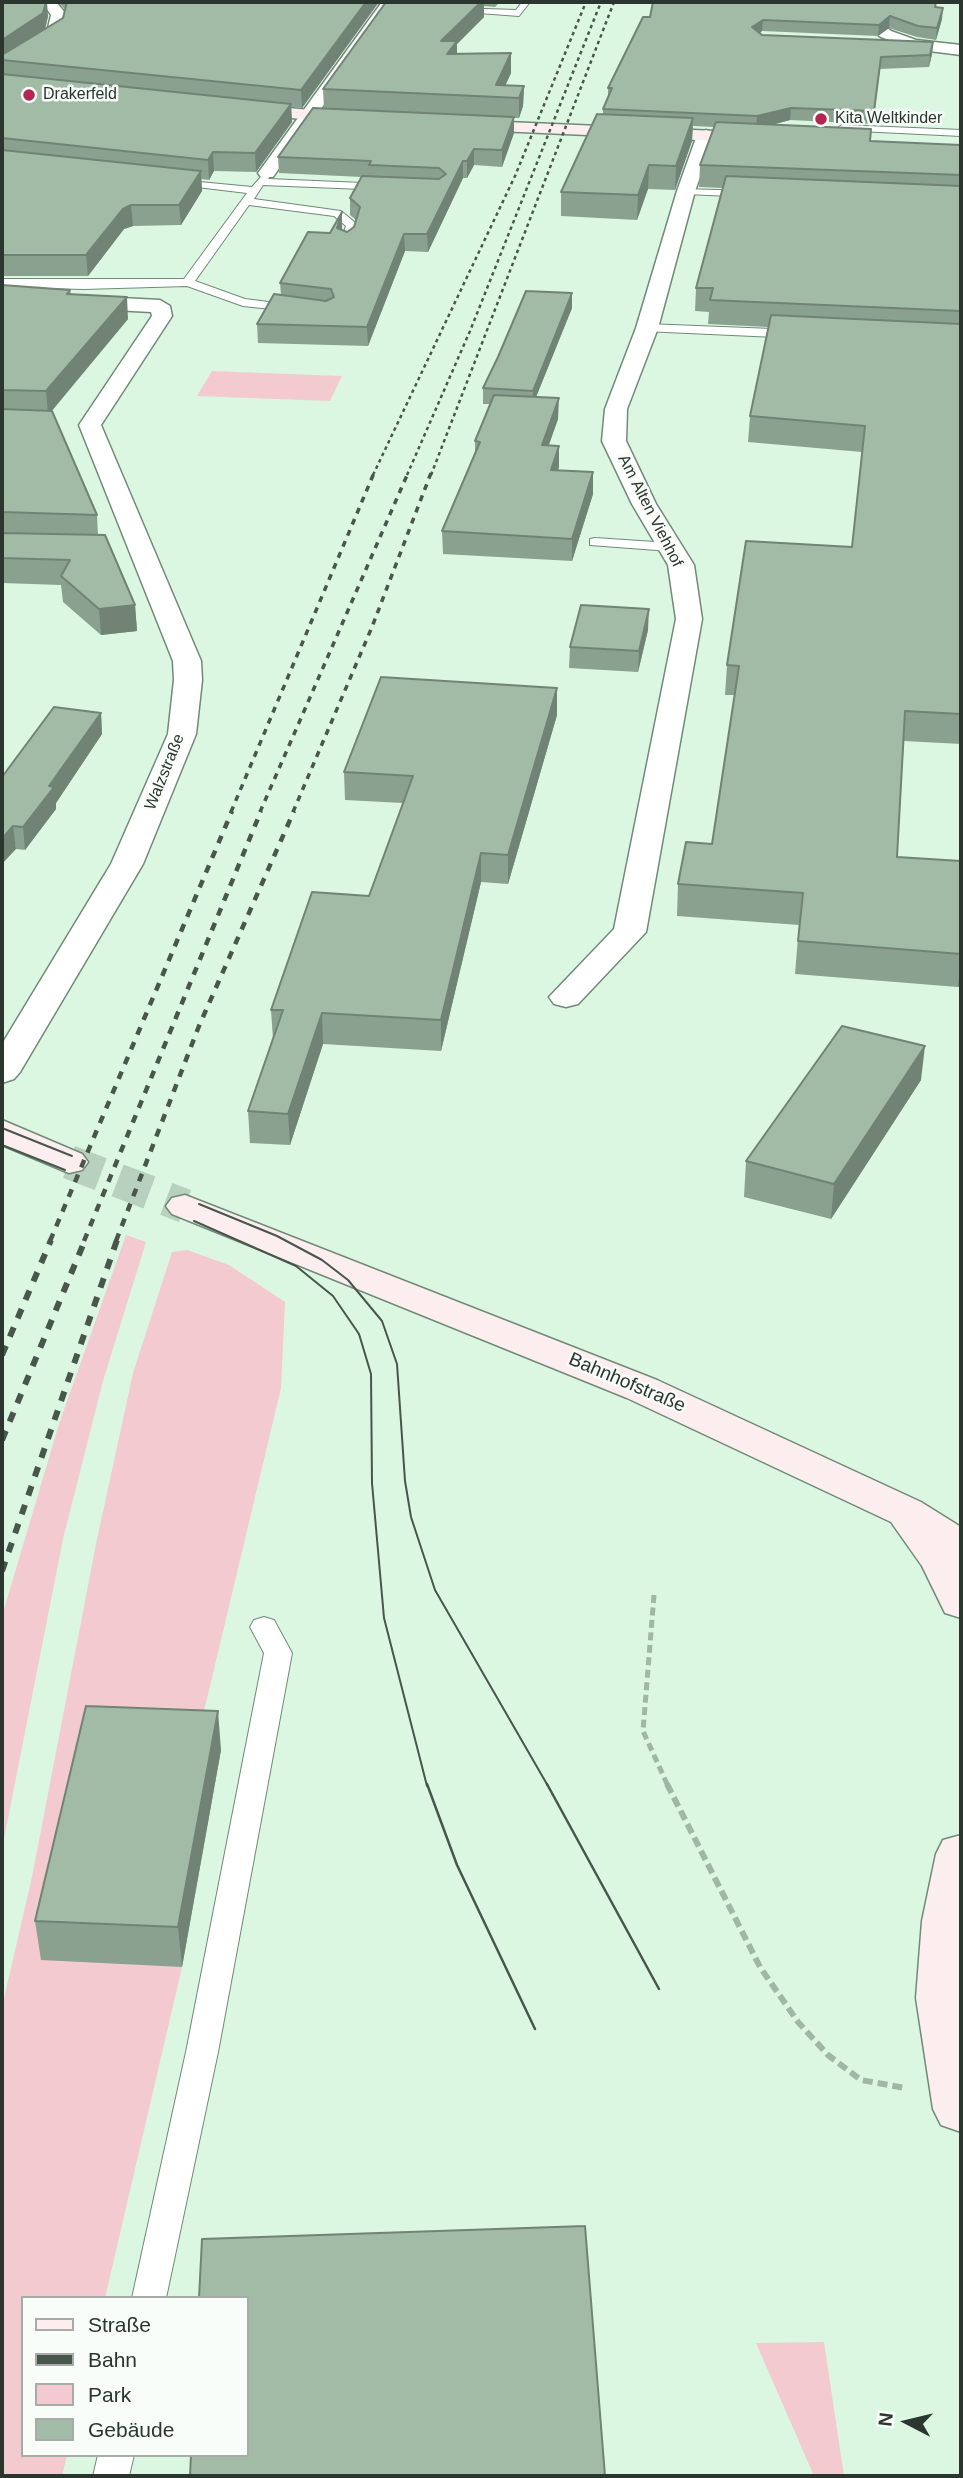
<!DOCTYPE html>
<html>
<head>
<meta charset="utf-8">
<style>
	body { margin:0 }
	#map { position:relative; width:963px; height:2478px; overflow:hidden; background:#dbf7e2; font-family:Helvetica,sans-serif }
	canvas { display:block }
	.frame { position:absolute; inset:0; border:4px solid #2b362e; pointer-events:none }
	.legend { position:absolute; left:21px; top:2296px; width:228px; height:161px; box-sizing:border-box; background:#f8fdf9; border:2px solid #a6ada8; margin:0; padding:9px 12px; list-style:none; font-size:21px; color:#2b362e }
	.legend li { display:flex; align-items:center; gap:14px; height:35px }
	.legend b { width:35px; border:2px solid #a6ada8 }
	.north { position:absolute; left:872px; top:2387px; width:70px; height:70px; -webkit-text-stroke:5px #f8fdf9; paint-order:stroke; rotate:277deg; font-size:19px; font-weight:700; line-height:28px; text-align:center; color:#2b362e }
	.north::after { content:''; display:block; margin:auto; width:24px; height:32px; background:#2b362e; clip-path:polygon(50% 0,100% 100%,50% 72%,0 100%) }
</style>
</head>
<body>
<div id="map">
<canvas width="963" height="2478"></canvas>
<div class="frame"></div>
<ul class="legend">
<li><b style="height:9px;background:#fcedef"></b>Straße</li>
<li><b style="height:9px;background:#48564c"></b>Bahn</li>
<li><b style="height:19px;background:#f3cad0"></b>Park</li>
<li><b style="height:19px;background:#a1bba7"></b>Gebäude</li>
</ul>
<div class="north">N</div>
</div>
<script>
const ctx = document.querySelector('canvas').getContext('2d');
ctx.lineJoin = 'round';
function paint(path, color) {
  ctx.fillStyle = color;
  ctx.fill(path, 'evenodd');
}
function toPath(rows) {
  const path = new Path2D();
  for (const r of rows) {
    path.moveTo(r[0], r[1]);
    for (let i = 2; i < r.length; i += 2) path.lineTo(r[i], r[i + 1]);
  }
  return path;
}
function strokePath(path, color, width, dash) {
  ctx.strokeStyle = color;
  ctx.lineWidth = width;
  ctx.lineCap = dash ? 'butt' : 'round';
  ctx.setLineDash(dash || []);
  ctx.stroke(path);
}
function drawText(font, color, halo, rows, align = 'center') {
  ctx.font = font + ' Helvetica,sans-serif';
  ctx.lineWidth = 5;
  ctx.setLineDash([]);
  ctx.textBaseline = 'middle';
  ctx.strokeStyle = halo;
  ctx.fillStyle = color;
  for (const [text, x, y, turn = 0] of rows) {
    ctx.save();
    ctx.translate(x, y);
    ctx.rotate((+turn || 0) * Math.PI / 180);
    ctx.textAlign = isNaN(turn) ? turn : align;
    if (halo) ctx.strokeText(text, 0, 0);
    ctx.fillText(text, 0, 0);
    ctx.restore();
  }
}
const green = toPath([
	[212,371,342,376,330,401,197,396],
	[126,1235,146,1242,103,1381,63,1539,2,1849,2,1616,59,1424],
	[187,1250,229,1265,285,1302,281,1388,195,1749,182,1967,105,2298,23,2298,23,2455,67,2455,62,2476,2,2476,2,2007,32,1877,96,1544,133,1373,172,1252],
	[824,2342,844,2476,814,2476,756,2343]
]);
const secondaryTunnel = toPath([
	[69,1162,185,1206]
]);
const pathFar1 = toPath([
	[654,1595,643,1731,668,1786]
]);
const path = toPath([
	[667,1784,760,1967,798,2022,828,2055,861,2080,905,2088]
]);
const service = toPath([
	[522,2,530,2,519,16,451,11,455,8,516,10,522,2],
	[842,125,961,130,961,136,838,130,837,128,842,125],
	[267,170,272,173,268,179,387,184,392,187,387,190,263,185,254,199,341,211,358,225,352,244,346,247,340,244,346,226,334,216,249,205,195,281,245,299,300,306,300,312,243,306,187,286,84,289,2,287,2,279,184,279,247,193,172,184,168,183,168,179,252,187,267,170],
	[682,189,752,191,757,194,752,197,686,194,681,191,682,189],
	[647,324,798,330,804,334,798,338,643,331,643,325,647,324],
	[595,538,670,543,677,547,670,551,590,545,590,539,595,538],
	[264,1617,274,1620,292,1653,218,2052,166,2298,132,2298,186,2052,264,1653,250,1627,254,1620,264,1617],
	[98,2455,134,2455,129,2476,93,2476,98,2455]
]);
const minor = toPath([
	[42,2,56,2,67,15,62,34,2,73,2,61,47,32,51,15,42,2],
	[382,2,396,2,273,177,261,177,258,173,261,169,382,2],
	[861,2,875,2,879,22,891,31,916,40,961,45,961,55,913,49,881,37,864,24,861,2],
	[706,130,715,135,695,191,658,328,627,409,626,441,656,504,694,565,702,619,646,932,578,1004,566,1007,554,1004,549,997,614,929,676,619,668,565,632,504,602,441,605,409,636,328,677,191,697,135,706,130],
	[2,292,160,300,170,306,172,316,101,425,201,661,202,680,196,734,143,864,20,1072,14,1079,2,1083,2,1044,111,864,168,734,174,680,173,661,79,425,152,316,151,312,2,304,2,292]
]);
const secondary = toPath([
	[241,104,358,114,367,119,358,124,235,113,233,109,235,105,241,104],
	[460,120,764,133,773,138,764,143,454,129,451,125,460,120],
	[2,1120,82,1154,88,1162,82,1170,69,1173,2,1145,2,1120],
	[185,1195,657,1380,921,1502,961,1527,961,1618,945,1613,922,1566,891,1522,627,1398,172,1214,166,1206,172,1198,185,1195],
	[961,1835,961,2132,941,2125,933,2109,916,1998,922,1921,936,1854,943,1840,961,1835]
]);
const tramFar1 = toPath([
	[2,1128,72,1156],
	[2,1145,65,1170],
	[199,1204,277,1236,322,1260,348,1280,382,1321,397,1364,405,1481,411,1517,435,1590,548,1786],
	[194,1221,296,1266,333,1296,359,1334,371,1374,372,1483,384,1618,427,1786]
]);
const tram = toPath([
	[427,1784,457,1865,535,2029],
	[547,1784,659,1989]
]);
const railFar3 = toPath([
	[373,475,515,176,586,2],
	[407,475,470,331,601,2],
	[431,475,614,2]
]);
const railFar2 = toPath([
	[231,812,374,473],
	[260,812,408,473],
	[293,812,372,627,431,473]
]);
const railFar1 = toPath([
	[50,1241,232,811],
	[84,1241,261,811],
	[116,1241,199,1026,294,811]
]);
const rail = toPath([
	[2,1355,51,1240],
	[2,1440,85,1240],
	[2,1571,117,1240]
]);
const wall = toPath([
	[2,2,48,16,45,29,63,18,65,9,58,2,379,2,302,108,291,107,292,122,256,172,214,171,209,180,201,179,202,191,181,225,133,226,124,229,88,276,2,276],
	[386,2,500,2,495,7,484,6,484,17,457,44,457,53,511,73,505,86,524,86,523,106,519,118,514,118,514,133,502,167,474,165,467,178,463,178,428,252,405,251,368,346,258,343,257,324,281,295,280,283,330,233,342,230,347,232,354,227,356,220,350,215,350,198,362,177,279,173,278,157,324,109,323,89],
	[936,7,942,19,936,40,917,37,889,28,878,36,762,31,760,33,762,35,933,42,932,54,929,67,880,69,873,124,790,120,775,124,870,141,961,145,961,744,904,741,897,857,961,861,961,985,958,987,795,974,799,925,677,916,678,884,712,844,735,695,725,695,727,665,852,547,862,452,748,442,750,416,768,327,708,324,709,312,695,311,696,288,723,188,699,187,700,165,714,127,693,126,692,141,675,190,648,189,637,220,561,216,561,192,603,114,603,109,608,99,608,88,643,17],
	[2,285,70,290,71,294,128,319,52,411,97,515,98,535,135,605,137,631,101,635,63,602,61,585,2,583],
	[572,293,572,308,536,397,558,419,549,445,559,467,558,470,593,494,572,561,443,554,442,531,475,455,475,441,490,404,483,404,483,388],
	[648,630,638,672,569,668,570,647],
	[101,713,102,734,56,803,56,809,25,850,16,849,2,777],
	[557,715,508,884,481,882,441,1051,323,1044,290,1145,250,1143,248,1111,273,1040,271,1010,369,896,403,803,345,800,344,772],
	[921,1080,831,1219,744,1197,746,1161],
	[221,1750,182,1967,41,1960,35,1921]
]);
const shadedWall = toPath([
	[46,2,47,2,48,16,45,30,2,58,2,40],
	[366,2,379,2,302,108,301,90],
	[481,2,484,2,484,17,457,44,457,61,448,73,441,41],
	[943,8,942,19,936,40,937,28],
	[890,16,889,28,878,36,879,25],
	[763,20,762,31,752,38,752,27],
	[933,42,932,54,929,67,930,55],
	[511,53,511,73,500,97,496,85],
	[524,86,523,106,519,118,519,98],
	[291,104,292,122,256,172,255,153],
	[791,108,790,120,756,129,757,116],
	[514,117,514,133,502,167,502,150],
	[693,118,692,141,675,190,676,166],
	[474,149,474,165,467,178,467,161],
	[213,152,214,171,209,180,208,160],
	[463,161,463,178,428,252,427,234],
	[649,165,648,189,637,220,638,195],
	[201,171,202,191,181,225,179,205],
	[131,205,133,226,124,229,88,276,86,255,123,209],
	[342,212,342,229,338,245,337,228],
	[404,234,405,251,368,346,367,327],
	[572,293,572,308,532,407,533,391],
	[127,297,128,319,48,415,46,391],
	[559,398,558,419,541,466,542,445],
	[559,446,559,467,550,492,551,470],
	[593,472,593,494,572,561,572,539],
	[135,605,137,631,101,635,99,609],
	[649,609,648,630,638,672,639,651],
	[557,688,557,715,508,884,508,855],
	[101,713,102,734,56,803,56,809,25,850,23,827,49,786],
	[13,826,16,849,2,864,2,839],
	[481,853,481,882,441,1051,441,1020],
	[961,960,961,985,958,987],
	[322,1013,323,1044,290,1145,288,1114],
	[925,1046,921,1080,831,1219,834,1184],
	[218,1711,221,1750,182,1967,178,1927]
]);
const building = toPath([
	[2,2,46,2,43,13,2,40,2,2],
	[67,2,366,2,301,90,2,60,2,55,63,18,67,2],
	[386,2,481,2,441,41,457,41,447,54,511,53,496,85,524,86,519,98,323,89,386,2],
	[653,2,936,2,935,7,943,8,937,28,918,26,890,16,879,25,763,20,752,27,762,35,933,42,930,55,881,57,874,111,791,108,757,116,603,109,612,88,608,88,643,17,650,17,653,2],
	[2,74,291,104,255,153,213,152,208,160,2,138,2,74],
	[313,108,514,117,502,150,474,149,467,161,463,161,427,234,404,234,367,327,257,324,274,294,326,301,334,297,331,289,280,283,308,232,330,233,342,212,337,228,347,232,354,227,360,207,350,198,362,176,439,179,446,174,439,168,369,165,371,161,278,157,313,108],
	[597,114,693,118,676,166,649,165,638,195,561,192,597,114],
	[716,122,871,129,870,141,961,145,961,175,700,165,716,122],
	[2,150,201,171,179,205,131,205,123,209,86,255,2,255,2,150],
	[726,176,961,186,961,311,710,300,713,288,696,288,726,176],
	[2,285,70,290,67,294,127,297,46,391,2,390,2,285],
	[526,291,572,293,533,391,483,388,498,357,526,291],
	[771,315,961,324,961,714,905,711,897,857,961,861,961,954,798,941,803,893,678,884,686,842,712,844,739,666,727,665,746,541,852,547,865,426,750,416,771,315],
	[494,395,559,398,542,445,559,446,551,470,593,472,572,539,442,531,480,442,475,441,494,395],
	[2,409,52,411,97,515,2,512,2,409],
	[2,533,105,535,135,605,99,609,61,576,70,560,2,558,2,533],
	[581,605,649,609,639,651,570,647,581,605],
	[381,677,557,688,508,855,481,853,441,1020,322,1013,288,1114,248,1111,283,1010,271,1010,312,892,369,896,413,776,344,772,381,677],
	[54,707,101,713,49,786,54,787,23,827,13,826,2,839,2,777,54,707],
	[842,1026,925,1046,834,1184,746,1161,842,1026],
	[86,1706,218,1711,178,1927,35,1921,86,1706],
	[585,2226,605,2476,190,2476,191,2455,247,2455,247,2298,199,2298,202,2239,585,2226]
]);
const markers = [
	[29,95,7,"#b52552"],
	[821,119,7,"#b52552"]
];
const farPoinames = [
	["Drakerfeld",43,95],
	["Kita Weltkinder",835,119]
];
const farStreetnames = [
	["Am Alten Viehhof",650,511,63],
	["Walzstraße",165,772,-68]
];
const streetNames = [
	["Bahnhofstraße",627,1383,23]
];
paint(green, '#f3cad0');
strokePath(secondaryTunnel, '#b8d0be', 34, [34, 18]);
strokePath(service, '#718a77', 2);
strokePath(minor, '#718a77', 3);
strokePath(secondary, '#718a77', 3);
strokePath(pathFar1, '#a1b7a6', 5, [8, 4.5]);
strokePath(path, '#a1b7a6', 6, [10, 5]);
paint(service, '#fff');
paint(minor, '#fff');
paint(secondary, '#fcedef');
strokePath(tramFar1, '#48564c', 2);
strokePath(tram, '#48564c', 2.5);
strokePath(railFar3, '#48564c', 2.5, [3.5, 3.5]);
strokePath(railFar2, '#48564c', 3.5, [6, 6]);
strokePath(railFar1, '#48564c', 4.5, [8, 8]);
strokePath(rail, '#48564c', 6, [10, 10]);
paint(wall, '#8aa190');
paint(shadedWall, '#718375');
paint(building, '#a1bba7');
strokePath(building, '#718375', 2);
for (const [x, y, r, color] of markers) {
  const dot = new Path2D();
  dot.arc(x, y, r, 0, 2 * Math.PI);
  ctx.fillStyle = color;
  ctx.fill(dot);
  strokePath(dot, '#f8fdf9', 2.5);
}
drawText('16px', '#2b362e', '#f8fdf9', farPoinames, 'left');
drawText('16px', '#2b362e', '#f8fdf9', farStreetnames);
drawText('19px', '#2b362e', '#f8fdf9', streetNames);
</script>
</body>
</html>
